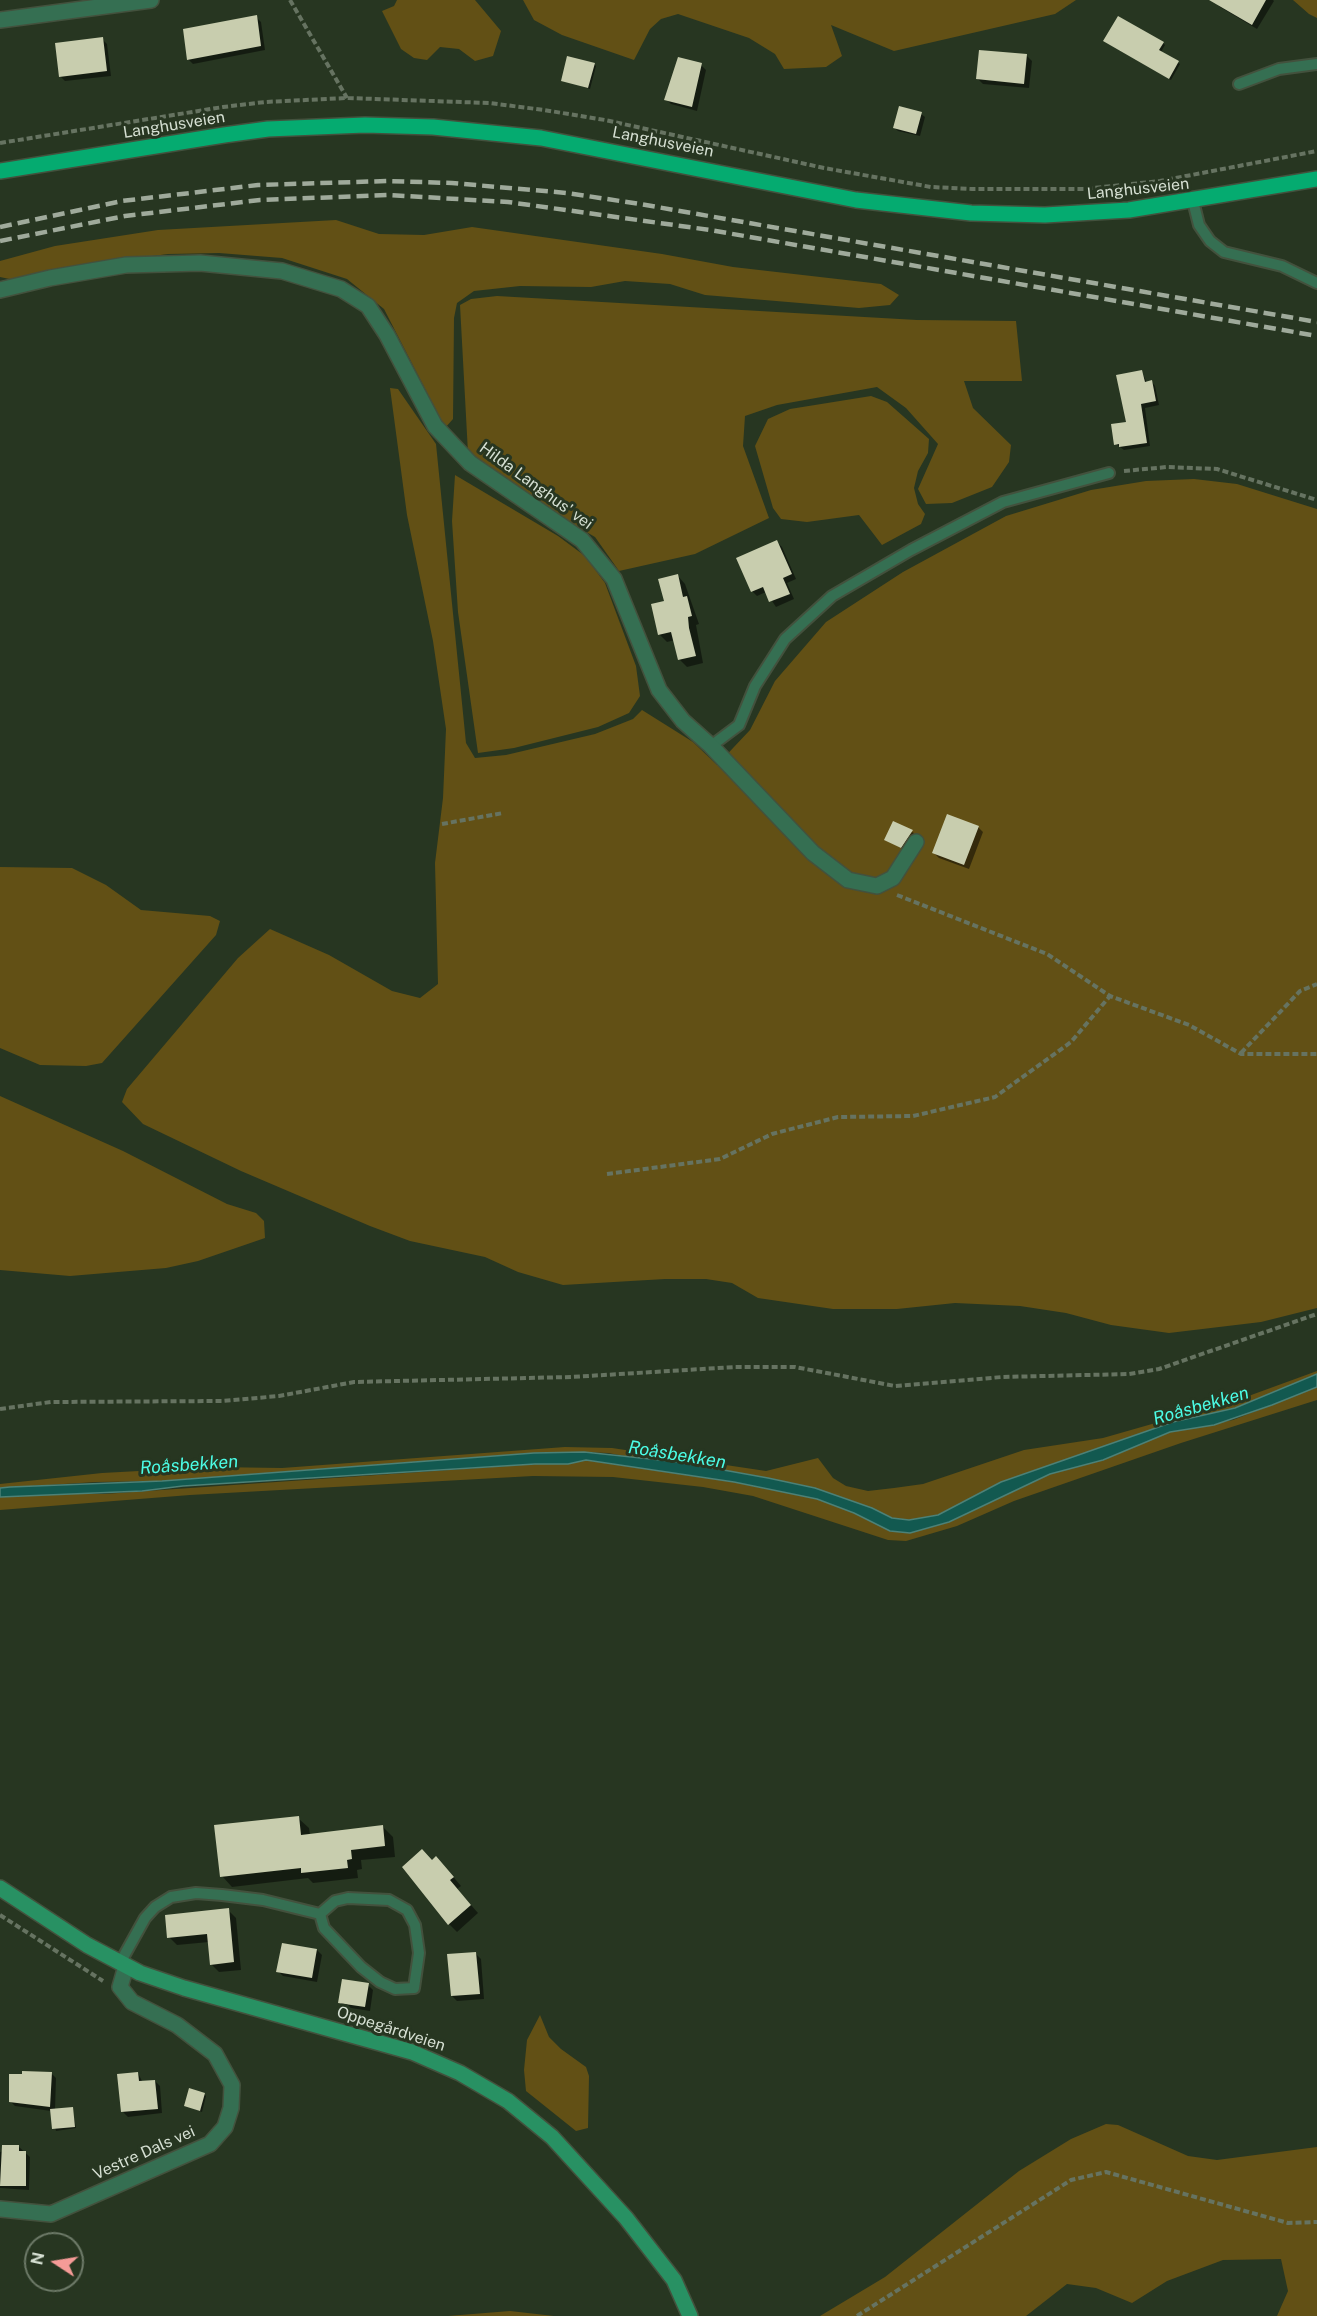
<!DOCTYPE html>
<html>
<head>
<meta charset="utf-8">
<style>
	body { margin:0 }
	#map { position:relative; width:1317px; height:2316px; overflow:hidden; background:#273621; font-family:"Public Sans",sans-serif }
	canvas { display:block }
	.north { position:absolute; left:24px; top:2232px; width:60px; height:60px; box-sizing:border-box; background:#273621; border:2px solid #6d7a68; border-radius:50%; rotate:282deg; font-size:16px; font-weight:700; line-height:24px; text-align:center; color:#d5dfd2 }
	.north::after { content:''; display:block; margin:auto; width:21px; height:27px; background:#f59b97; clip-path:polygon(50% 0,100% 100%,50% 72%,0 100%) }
</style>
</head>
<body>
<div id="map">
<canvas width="1317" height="2316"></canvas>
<div class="north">N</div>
</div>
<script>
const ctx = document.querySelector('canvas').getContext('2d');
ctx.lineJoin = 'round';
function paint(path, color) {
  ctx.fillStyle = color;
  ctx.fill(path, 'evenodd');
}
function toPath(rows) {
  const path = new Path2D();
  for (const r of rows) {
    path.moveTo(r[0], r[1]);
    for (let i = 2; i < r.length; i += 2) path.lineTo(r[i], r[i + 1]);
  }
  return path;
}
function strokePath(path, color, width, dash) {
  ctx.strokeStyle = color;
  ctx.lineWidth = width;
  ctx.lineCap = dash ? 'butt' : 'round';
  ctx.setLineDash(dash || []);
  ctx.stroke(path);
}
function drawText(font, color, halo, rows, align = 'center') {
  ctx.font = font + ' "Public Sans",sans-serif';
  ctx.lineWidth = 6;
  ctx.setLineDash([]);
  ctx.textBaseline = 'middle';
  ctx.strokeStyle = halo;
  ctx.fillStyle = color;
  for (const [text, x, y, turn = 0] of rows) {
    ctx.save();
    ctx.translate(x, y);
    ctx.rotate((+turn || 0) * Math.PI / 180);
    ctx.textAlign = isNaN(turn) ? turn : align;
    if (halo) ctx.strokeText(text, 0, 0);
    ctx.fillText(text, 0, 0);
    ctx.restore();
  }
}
const green = toPath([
	[397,0,475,0,501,31,493,56,475,61,459,49,440,47,427,60,414,58,401,49,382,11,394,6],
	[523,0,1076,0,1055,14,894,51,831,25,842,56,826,67,784,69,775,54,749,38,678,14,661,19,650,29,634,60,562,35,534,20],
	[1293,0,1317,0,1317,18,1309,14],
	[336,220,379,234,424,235,472,227,662,254,733,267,881,284,899,295,890,305,859,308,705,295,670,284,625,281,591,287,520,286,474,291,457,303,454,318,453,419,445,428,384,309,347,279,282,258,219,253,168,254,83,265,19,281,0,277,0,261,55,246,158,230],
	[497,296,917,320,1016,321,1022,381,964,381,973,408,1011,445,1009,462,992,487,952,503,926,504,918,489,938,444,906,408,877,387,777,405,745,416,743,446,769,518,695,554,619,571,595,537,545,508,468,453,460,305,471,299],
	[390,388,398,389,436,444,466,743,475,758,506,755,595,734,633,719,642,710,693,742,717,765,750,730,775,681,826,622,903,572,1006,516,1091,490,1146,481,1194,479,1237,484,1317,509,1317,1308,1261,1322,1169,1333,1111,1325,1066,1313,1020,1306,955,1303,897,1309,833,1309,758,1298,732,1283,706,1279,665,1279,563,1285,518,1272,485,1257,410,1241,370,1226,241,1171,143,1124,122,1102,127,1089,238,958,270,929,329,955,392,991,420,998,438,984,435,863,443,798,446,729,433,641,407,515],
	[871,396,887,402,929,439,928,453,918,471,914,488,918,504,925,514,921,524,882,545,859,515,807,522,781,519,773,508,755,446,768,419,790,409],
	[455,475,558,536,585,556,605,583,636,666,640,696,629,713,598,727,514,748,478,753,458,612,452,521],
	[0,867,72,868,106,885,141,910,210,916,220,921,216,935,102,1063,86,1066,40,1065,0,1048],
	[0,1096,123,1151,227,1204,256,1213,264,1221,265,1238,198,1261,166,1268,70,1276,0,1270],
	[1317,1371,1317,1374,1235,1408,1173,1422,1001,1482,938,1515,909,1520,892,1518,872,1508,826,1492,608,1453,584,1452,534,1453,162,1481,96,1482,0,1488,0,1484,102,1473,213,1467,282,1468,565,1447,612,1448,766,1471,818,1458,833,1478,846,1486,868,1491,894,1488,923,1484,1024,1450,1103,1438,1243,1398],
	[1317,1387,1317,1400,1181,1443,1014,1501,957,1526,906,1541,888,1540,753,1496,703,1487,613,1477,533,1476,190,1495,0,1510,0,1497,37,1494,104,1494,535,1464,568,1464,585,1460,734,1482,817,1499,854,1513,890,1531,910,1533,949,1522,1050,1474,1103,1460,1170,1432,1233,1420],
	[540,2015,549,2037,561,2049,586,2067,589,2076,588,2128,576,2131,526,2091,524,2070,527,2040],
	[1106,2124,1118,2125,1188,2156,1217,2160,1317,2147,1317,2316,1277,2316,1288,2291,1281,2259,1223,2260,1167,2281,1132,2303,1096,2288,1067,2284,1026,2316,820,2316,885,2277,1019,2171,1071,2139],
	[510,2311,554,2316,448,2316]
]);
const water = toPath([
	[1317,1374,1317,1387,1272,1405,1214,1425,1170,1432,1103,1460,1050,1474,949,1522,910,1533,890,1531,854,1513,817,1499,734,1482,586,1460,568,1464,535,1464,183,1486,142,1491,0,1497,0,1488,10,1487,162,1481,534,1453,584,1452,679,1462,768,1478,815,1488,872,1508,892,1518,909,1520,938,1515,1001,1482,1173,1422,1235,1408,1317,1374]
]);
const shadow = toPath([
	[1217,0,1273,0,1274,1,1257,29,1220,7,1215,2],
	[256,17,261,22,265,50,193,64,188,59],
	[102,39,107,44,111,76,65,81,60,76],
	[1107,43,1163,43,1165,45,1161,52,1180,64,1171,80],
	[1027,56,1032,61,1029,88,983,84,978,79],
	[594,64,596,66,590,89,563,80],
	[701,65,706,70,697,111,671,104,666,99],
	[921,114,925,117,920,136,898,131,895,128],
	[1142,372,1147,383,1152,382,1155,386,1159,405,1145,408,1150,446,1124,450,1116,444,1127,423],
	[777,542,782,547,796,579,787,583,794,599,776,607,766,592,757,596,752,591],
	[678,576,685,584,699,624,696,625,703,663,687,667,679,659,675,640,667,642,659,634,666,602],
	[978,827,983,832,969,869,939,858,934,853],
	[912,832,914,833,903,849,886,840],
	[298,1818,309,1828,310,1835,382,1826,393,1837,395,1857,361,1860,362,1869,357,1870,358,1878,313,1883,308,1878,232,1887,222,1876],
	[432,1861,444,1866,461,1886,457,1889,478,1913,457,1932,449,1924],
	[228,1910,236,1918,241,1970,219,1972,211,1964,209,1942,177,1945,169,1937],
	[317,1950,322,1955,317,1982,283,1976,278,1971],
	[476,1954,481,1959,484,1999,457,2001,452,1996],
	[368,1985,373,1990,370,2011,345,2007,340,2002],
	[51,2073,56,2078,55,2110,72,2108,76,2128,56,2131,51,2111,15,2106,10,2101],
	[138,2073,143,2083,155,2081,160,2086,162,2113,128,2117,123,2112],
	[204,2094,206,2096,202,2112,185,2105],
	[18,2146,30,2157,29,2190,0,2188,0,2152]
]);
const building = toPath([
	[1209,0,1266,0,1252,25],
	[257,15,261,46,187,60,183,29],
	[1118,16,1164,42,1159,50,1179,61,1169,79,1103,41],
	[103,37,107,71,59,77,55,43],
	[979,50,1027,54,1024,84,976,79],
	[567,56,595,63,588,88,561,81],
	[678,57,702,63,692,107,664,100],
	[899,106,922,112,916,134,893,128],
	[1142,370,1145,382,1152,380,1156,401,1141,404,1147,443,1119,447,1119,444,1114,445,1111,424,1126,422,1116,375],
	[777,540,792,574,783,578,790,594,769,602,763,587,751,592,736,558],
	[678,574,683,597,687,596,692,616,688,617,689,628,696,656,678,660,671,632,658,635,651,604,664,601,658,579],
	[947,814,979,826,964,865,932,853],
	[893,821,913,830,901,848,884,840],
	[299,1816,301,1835,383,1825,385,1846,351,1850,352,1859,347,1860,348,1868,301,1873,301,1868,220,1877,214,1825],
	[422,1849,432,1860,436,1856,454,1877,450,1880,471,1905,448,1925,402,1867],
	[229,1908,234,1962,210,1965,207,1934,167,1938,165,1915],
	[282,1943,317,1949,312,1978,276,1972],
	[476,1952,480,1994,451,1996,447,1954],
	[342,1979,369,1983,365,2007,338,2003],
	[22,2071,52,2072,50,2107,9,2102,9,2074,22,2074],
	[138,2072,139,2081,155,2080,158,2109,121,2112,117,2074],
	[189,2088,205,2093,200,2111,184,2106],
	[73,2107,75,2127,52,2129,50,2109],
	[2,2145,19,2145,19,2151,26,2151,26,2186,0,2186]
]);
const path = toPath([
	[290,0,347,98],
	[0,143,223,107,265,102,347,98,489,103,544,110,605,120,824,168,931,187,972,189,1084,189,1160,181,1317,151],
	[1124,471,1167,467,1217,469,1317,500],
	[442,824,503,813],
	[897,895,1047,954,1110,996,1189,1025,1241,1054,1317,1054],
	[1241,1053,1300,991,1317,984],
	[607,1174,720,1159,772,1134,838,1117,913,1116,995,1097,1071,1042,1110,996],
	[0,1409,51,1402,223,1401,279,1396,354,1382,571,1377,735,1367,795,1367,895,1386,1002,1377,1129,1374,1159,1369,1317,1314],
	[0,1915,103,1981],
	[857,2316,1071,2180,1106,2172,1288,2223,1317,2222]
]);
const service = toPath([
	[1239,84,1279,69,1317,64],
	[1193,201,1199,225,1210,241,1224,252,1282,266,1317,283],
	[711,746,739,725,755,686,785,639,832,596,911,550,1003,502,1109,473],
	[348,1898,389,1900,407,1910,415,1925,419,1953,414,1988,395,1989,380,1982,361,1967,324,1928,320,1914,335,1901,348,1898],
	[120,1963,145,1918,155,1907,171,1897,196,1893,222,1895,263,1900,320,1914]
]);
const minor = toPath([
	[0,20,151,0],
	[0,290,50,278,126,265,200,263,282,271,341,289,368,306,387,335,435,426,470,463,582,540,614,579,659,690,683,721,711,746,813,853,848,880,877,886,893,878,916,842],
	[0,2209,51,2214,210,2144,225,2127,231,2108,232,2085,215,2054,177,2025,132,2002,120,1987,126,1966]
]);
const secondary = toPath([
	[0,1888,87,1945,140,1973,184,1988,412,2052,460,2073,508,2101,552,2137,626,2218,674,2280,690,2316]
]);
const primary = toPath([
	[0,171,224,135,268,129,365,125,433,127,541,138,856,200,971,213,1045,215,1129,210,1317,179]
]);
const rail = toPath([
	[0,227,122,201,258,185,388,181,452,183,567,193,640,204,1317,322],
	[0,241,125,216,260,200,388,195,508,202,710,230,1317,336]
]);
const streetNames = [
	["Langhusveien",174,125,-9],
	["Langhusveien",663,142,11],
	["Langhusveien",1138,189,-6],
	["Hilda Langhus' vei",536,486,36],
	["Oppegårdveien",391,2029,18],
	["Vestre Dals vei",144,2153,-24]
];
const waterNames = [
	["Roåsbekken",1201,1406,-16],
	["Roåsbekken",677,1455,9],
	["Roåsbekken",189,1465,-4]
];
paint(green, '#625015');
paint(water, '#125950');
strokePath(water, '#4c8177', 1.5);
paint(shadow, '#0007');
paint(building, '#c8cdae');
strokePath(service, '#43513d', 14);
strokePath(minor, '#43513d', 18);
strokePath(secondary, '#43513d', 18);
strokePath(primary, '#43513d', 18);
strokePath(path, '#667361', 4, [6, 3]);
strokePath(service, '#356f52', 10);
strokePath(minor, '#356f52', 15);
strokePath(secondary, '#289163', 15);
strokePath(primary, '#05ab70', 15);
strokePath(rail, '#9faa9b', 4.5, [12, 6]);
drawText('16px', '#d5dfd2', '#273621', streetNames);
drawText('italic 18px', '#4bfbe5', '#273621', waterNames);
</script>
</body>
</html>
